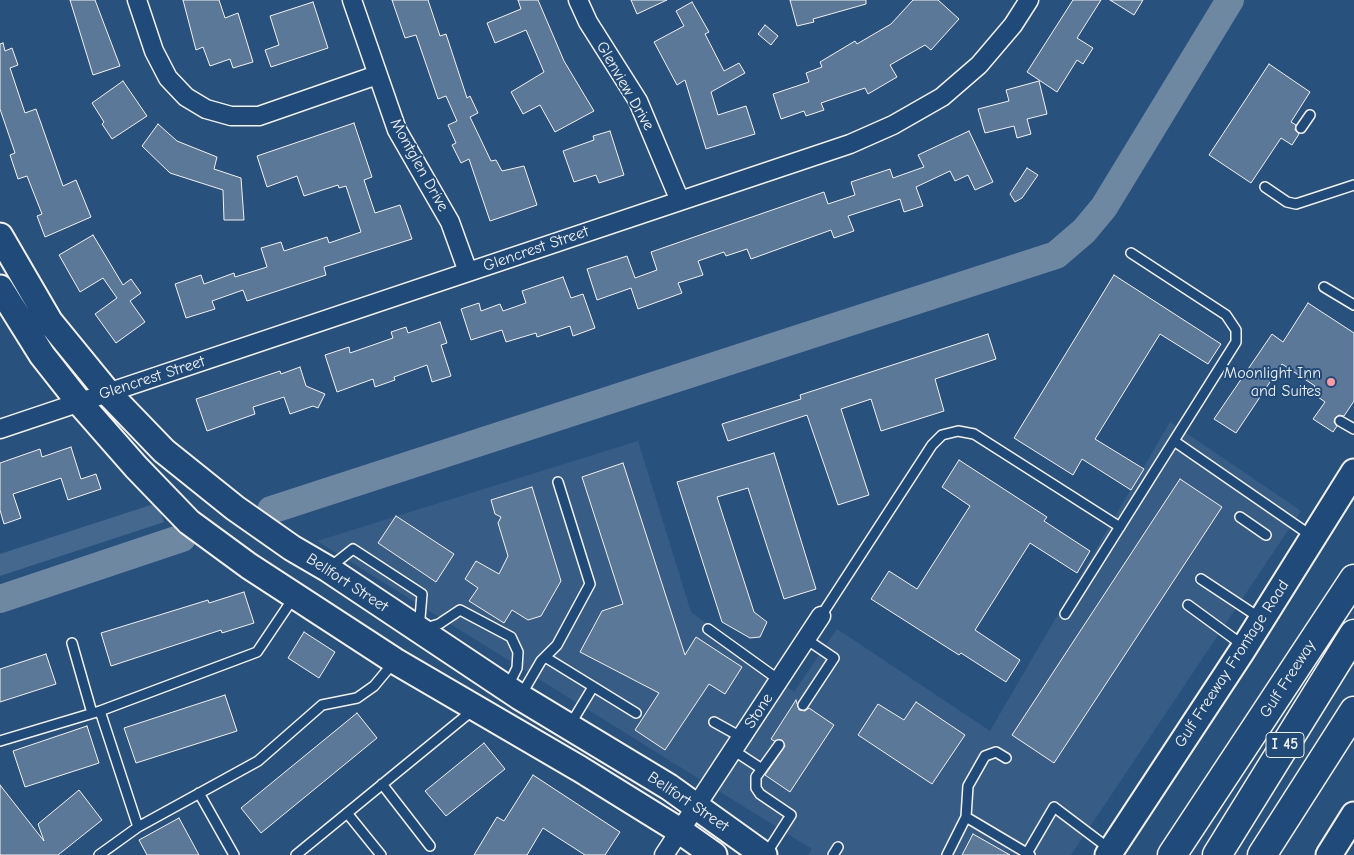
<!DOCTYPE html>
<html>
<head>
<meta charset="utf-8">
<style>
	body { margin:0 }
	canvas { display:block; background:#28517e }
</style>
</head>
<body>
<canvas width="1354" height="855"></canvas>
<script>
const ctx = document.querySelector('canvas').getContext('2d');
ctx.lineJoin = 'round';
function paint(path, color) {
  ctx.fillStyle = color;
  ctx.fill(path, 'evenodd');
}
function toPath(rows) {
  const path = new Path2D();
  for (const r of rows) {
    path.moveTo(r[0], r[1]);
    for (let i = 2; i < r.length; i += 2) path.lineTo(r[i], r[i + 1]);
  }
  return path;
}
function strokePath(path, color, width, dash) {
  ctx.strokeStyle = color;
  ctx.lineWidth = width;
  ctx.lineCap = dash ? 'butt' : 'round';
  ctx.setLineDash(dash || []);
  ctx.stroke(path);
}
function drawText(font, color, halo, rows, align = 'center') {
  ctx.font = font + ' "Comic Neue",sans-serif';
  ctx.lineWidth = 4;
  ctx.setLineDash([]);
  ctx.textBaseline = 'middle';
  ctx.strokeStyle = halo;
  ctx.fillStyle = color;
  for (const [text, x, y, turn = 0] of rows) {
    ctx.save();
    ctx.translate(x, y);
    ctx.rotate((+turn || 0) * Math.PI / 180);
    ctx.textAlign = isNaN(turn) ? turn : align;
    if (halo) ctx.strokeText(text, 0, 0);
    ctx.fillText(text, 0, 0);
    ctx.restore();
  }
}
const built = toPath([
	[1170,422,1301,511,1071,855,808,855,812,849,317,541,638,441,691,612,794,692,837,629,990,731]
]);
const green = toPath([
	[157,503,164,522,0,576,0,554]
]);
const river = toPath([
	[271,510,1056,255,1084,231,1104,207,1230,0],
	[0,599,182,538]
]);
const building = toPath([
	[70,0,95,0,120,66,93,75,70,0],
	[183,0,219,0,225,18,238,13,253,62,233,68,230,59,210,66,203,47,196,50,183,0],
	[392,0,428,0,440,36,446,34,467,98,470,96,478,113,470,117,491,161,496,160,502,171,524,166,537,205,490,221,469,159,461,163,452,145,456,143,448,125,457,121,446,96,438,99,416,35,405,38,392,0],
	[518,0,538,0,564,61,594,111,555,132,540,105,523,114,511,92,544,72,526,30,495,43,487,23,521,9,518,0],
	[631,0,667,0,637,14,631,0],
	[790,0,866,0,866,4,813,19,814,22,797,26,790,0],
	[913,0,938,0,959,19,931,50,925,45,890,65,897,77,868,94,865,88,821,103,824,110,806,116,804,111,781,119,773,94,809,82,806,73,822,67,820,62,855,41,857,44,891,24,913,0],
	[1073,0,1101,0,1077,38,1093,48,1083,64,1077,60,1057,92,1027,72,1073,0],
	[1110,0,1143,0,1134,15,1110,0],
	[313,2,328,48,271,67,265,50,279,45,270,16,313,2],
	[692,2,709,32,705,34,724,71,739,63,745,73,711,92,718,115,746,106,755,134,706,149,685,80,677,85,654,42,684,26,676,11,692,2],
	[765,25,778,36,771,45,758,34,765,25],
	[3,43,5,51,12,48,18,65,10,68,25,113,36,109,63,186,76,180,91,217,45,237,37,216,42,214,27,176,18,179,10,155,15,153,0,109,0,44,3,43],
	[1269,64,1310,92,1291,122,1296,125,1295,130,1299,134,1292,145,1281,138,1251,183,1209,155,1269,64],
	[123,81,147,116,112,139,102,124,104,122,92,103,123,81],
	[1039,81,1047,114,1027,119,1031,134,1017,138,1014,126,985,133,978,109,1009,101,1006,90,1039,81],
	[354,123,372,177,364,180,375,213,400,205,412,239,324,267,326,275,247,301,243,290,212,301,215,309,186,318,175,284,201,275,204,284,234,273,235,277,267,267,261,248,281,242,284,251,327,237,329,243,361,232,346,186,339,188,338,185,304,196,297,176,267,187,257,156,354,123],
	[158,124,177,141,217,157,214,169,241,178,244,220,224,220,223,190,170,173,142,146,158,124],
	[610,131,624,175,599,183,596,175,574,182,563,151,594,140,593,136,610,131],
	[969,131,993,182,975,190,968,175,955,181,950,171,916,187,923,206,904,212,900,199,848,216,854,231,834,238,831,230,751,259,747,249,726,256,724,252,698,261,703,275,678,283,682,293,638,309,631,288,597,300,587,269,627,256,635,278,657,270,651,252,824,192,828,204,855,195,851,182,890,169,893,178,924,167,918,155,969,131],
	[1027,168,1038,175,1022,198,1015,202,1010,194,1027,168],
	[93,235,123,285,131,279,141,293,130,301,145,322,116,343,95,314,117,298,103,278,80,292,59,255,93,235],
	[1114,275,1221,344,1208,364,1160,334,1095,439,1144,469,1131,490,1082,459,1073,475,1014,438,1114,275],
	[563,277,571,298,583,294,595,328,573,336,570,326,537,337,536,333,506,342,502,330,471,340,461,309,479,303,481,311,500,304,503,311,526,303,522,291,563,277],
	[1308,303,1354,333,1354,401,1344,416,1339,415,1335,418,1334,422,1337,426,1333,432,1313,419,1325,402,1311,392,1315,386,1282,364,1236,433,1214,419,1272,334,1283,342,1308,303],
	[440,322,447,343,441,345,451,376,432,382,427,365,394,377,395,380,375,387,373,379,337,392,325,355,349,347,350,353,393,338,391,332,406,327,408,333,440,322],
	[988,334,996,359,935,379,944,411,881,431,871,399,841,409,869,495,838,505,807,415,728,441,722,424,801,399,800,395,988,334],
	[300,367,306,386,325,394,318,408,313,406,290,414,284,397,253,407,255,414,207,431,196,399,280,371,281,374,300,367],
	[71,447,81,479,96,474,101,489,68,500,61,478,13,494,21,518,4,524,0,510,0,463,40,449,42,457,71,447],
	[774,453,816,589,784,599,748,488,717,497,754,612,767,622,760,637,750,638,722,622,677,482,774,453],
	[959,460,1047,517,1044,521,1090,551,1077,573,1030,543,975,630,1020,660,1006,682,961,653,959,655,871,599,889,571,917,589,970,506,942,487,959,460],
	[623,463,685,655,696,637,742,667,725,694,709,684,665,750,635,730,659,693,580,652,602,611,623,604,582,477,623,463],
	[1180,479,1222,507,1054,763,1012,735,1180,479],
	[532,487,561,581,541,616,528,620,512,610,504,623,469,601,478,588,465,579,476,561,499,574,508,556,498,523,501,517,495,514,491,500,532,487],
	[396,516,454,554,436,582,378,543,396,516],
	[244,592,254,623,222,633,221,630,111,666,101,633,208,600,209,603,244,592],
	[304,632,335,652,319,678,288,658,304,632],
	[46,654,56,684,0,702,0,669,46,654],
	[225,695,237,731,136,763,124,728,225,695],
	[796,700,799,710,805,711,809,708,834,725,790,792,765,775,785,746,782,740,774,741,771,739,796,700],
	[916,702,965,735,932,784,858,735,878,704,904,720,916,702],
	[357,713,377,738,261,833,241,808,357,713],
	[87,726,99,763,25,787,13,751,87,726],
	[484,743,505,769,446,816,425,791,484,743],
	[533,775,620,832,605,855,585,855,543,828,527,855,474,855,497,817,504,821,533,775],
	[0,785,44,841,38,824,79,790,102,820,58,855,0,855,0,785],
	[179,818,199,855,147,855,139,840,179,818],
	[973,834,1010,855,962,855,973,834]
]);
const service = toPath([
	[1301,128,1310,115],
	[1265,187,1287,202,1296,204,1354,185],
	[1324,287,1354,305],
	[1340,421,1354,429],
	[1174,441,1313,537],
	[1240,517,1266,535],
	[329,568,353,549,422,594,419,630,439,624,460,610,511,637,518,652,517,668,507,688],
	[1201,579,1260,618],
	[1188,605,1244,646],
	[1065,614,1236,342,1236,330,1226,315,1131,253],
	[821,616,932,445,942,435,958,431,974,434,1120,527],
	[708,629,779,680],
	[72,643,92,713],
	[545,657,636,713],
	[520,697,541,661,557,645,590,584,558,482],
	[803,705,834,658,806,639],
	[100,711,138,827],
	[714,722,741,737],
	[570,725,593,687],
	[0,741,100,711,257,652,294,597],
	[733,750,762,769],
	[382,784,430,846],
	[199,793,234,855],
	[347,813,381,855],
	[966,817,1030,855],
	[766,854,791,815,760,794,756,788,756,777,779,745],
	[99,855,138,827,258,761,322,705,357,698,374,686,394,662],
	[296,855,473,710],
	[833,855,838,847],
	[947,855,966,817,968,786,985,756,996,752,1006,758],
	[1026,855,1054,807,1111,850]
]);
const minor = toPath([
	[137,0,154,51,168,78,186,97,206,109,231,116,259,116,377,75],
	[352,0,397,130,450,222,468,272],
	[578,0,588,22,638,101,680,201],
	[0,429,850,144,893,125,942,97,979,65,1013,25,1029,0],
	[664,855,821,616]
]);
const secondary = toPath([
	[0,236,50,322,108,393,164,451,235,508,292,548,328,569,520,697,669,787,764,855],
	[0,288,42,355,79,402,136,467,189,522,249,566,395,661,580,769,680,831,714,855],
	[1108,855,1242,651,1354,472],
	[1329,855,1354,815]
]);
const motorway = toPath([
	[1172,855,1354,579],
	[1217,855,1354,634],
	[1262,855,1354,711]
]);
const markers = [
	[1331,382,5,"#ff9aa2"]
];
const shields = [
	[1285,745,38]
];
const shieldNames = [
	["I 45",1285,745]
];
const streetNames = [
	["Glenview Drive",625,86,60],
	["Montglen Drive",419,165,61],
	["Glencrest Street",536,249,-19],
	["Glencrest Street",152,378,-18],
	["Bellfort Street",347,583,33],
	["Gulf Freeway Frontage Road",1232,664,-57],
	["Gulf Freeway",1288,679,-57],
	["Stone",759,711,-57],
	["Bellfort Street",688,802,34]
];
const poiNames = [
	["Moonlight Inn",1321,373],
	["and Suites",1321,391]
];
paint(built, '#375d86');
paint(green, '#45688e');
strokePath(river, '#6e88a2', 28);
paint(building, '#5b7899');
strokePath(building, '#f4f1e8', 1);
strokePath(service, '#f4f1e8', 12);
strokePath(minor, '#f4f1e8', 21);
strokePath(secondary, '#f4f1e8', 29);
strokePath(motorway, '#f4f1e8', 31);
strokePath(service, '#1f4a7a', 9);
strokePath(minor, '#1f4a7a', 18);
strokePath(secondary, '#1f4a7a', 25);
strokePath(motorway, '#1f4a7a', 28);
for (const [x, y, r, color] of markers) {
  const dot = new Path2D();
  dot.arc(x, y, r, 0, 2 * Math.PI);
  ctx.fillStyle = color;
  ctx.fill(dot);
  strokePath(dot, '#1f4a7a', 2);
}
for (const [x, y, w] of shields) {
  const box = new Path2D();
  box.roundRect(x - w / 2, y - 12.5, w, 25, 4);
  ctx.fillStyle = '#1f4a7a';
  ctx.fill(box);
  strokePath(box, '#f4f1e8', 1);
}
drawText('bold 15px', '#f4f1e8', null, shieldNames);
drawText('16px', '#f4f1e8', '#1f4a7a', streetNames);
drawText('16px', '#f4f1e8', '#1f4a7a', poiNames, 'right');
</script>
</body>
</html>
